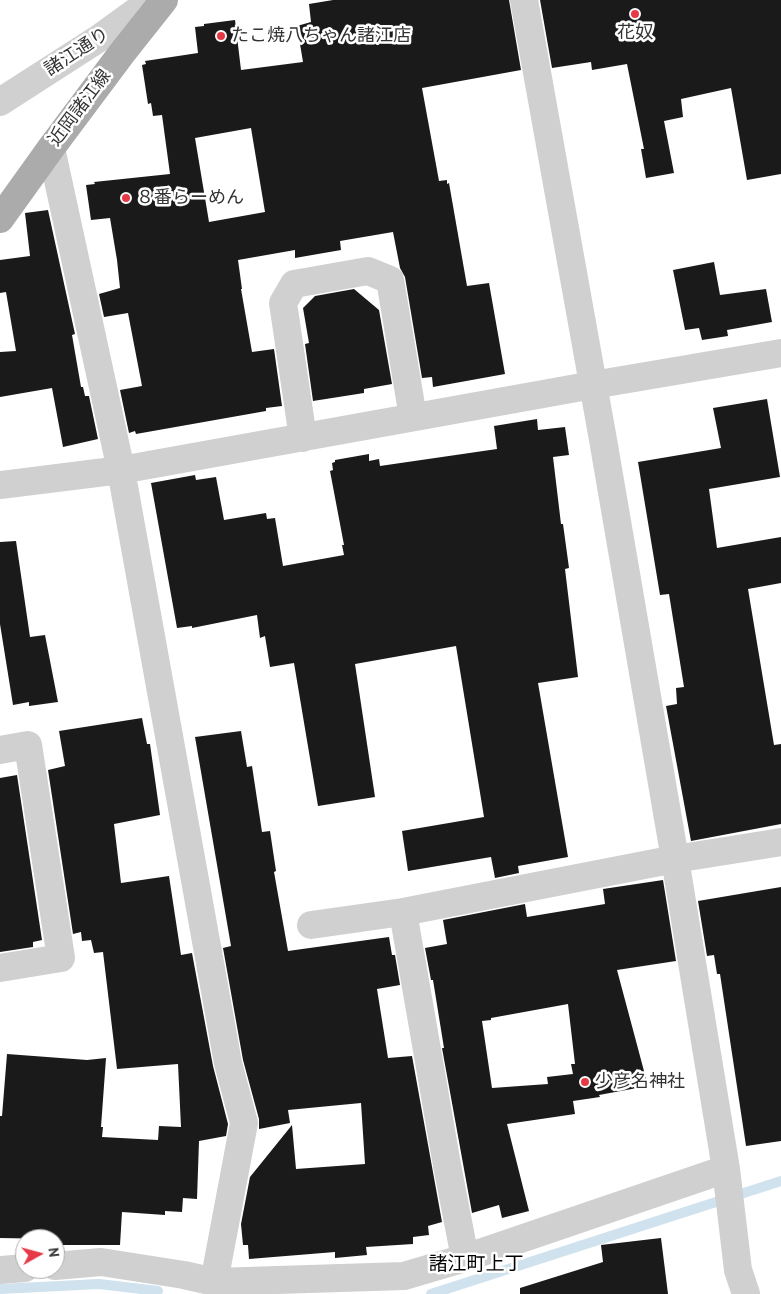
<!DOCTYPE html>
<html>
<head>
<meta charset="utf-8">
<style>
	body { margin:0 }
	#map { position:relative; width:781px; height:1294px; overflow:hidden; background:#fff; font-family:"PT Sans",sans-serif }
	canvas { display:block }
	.north { position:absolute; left:15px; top:1229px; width:50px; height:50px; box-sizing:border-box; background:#fff; border:1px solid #adadad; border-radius:50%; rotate:83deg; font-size:14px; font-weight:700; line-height:20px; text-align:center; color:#333 }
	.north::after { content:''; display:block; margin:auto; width:18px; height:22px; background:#e63946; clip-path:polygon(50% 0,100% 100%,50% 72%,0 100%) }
</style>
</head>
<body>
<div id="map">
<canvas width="781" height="1294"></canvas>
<div class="north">N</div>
</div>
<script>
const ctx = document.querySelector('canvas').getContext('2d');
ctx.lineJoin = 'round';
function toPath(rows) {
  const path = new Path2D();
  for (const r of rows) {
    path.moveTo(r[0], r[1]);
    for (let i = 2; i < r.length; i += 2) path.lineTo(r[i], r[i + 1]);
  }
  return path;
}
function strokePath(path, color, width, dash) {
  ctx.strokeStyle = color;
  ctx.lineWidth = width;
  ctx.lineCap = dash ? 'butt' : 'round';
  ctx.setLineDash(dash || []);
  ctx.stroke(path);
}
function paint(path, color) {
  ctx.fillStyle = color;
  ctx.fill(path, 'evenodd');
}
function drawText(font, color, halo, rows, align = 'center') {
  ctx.font = font + ' "PT Sans","Noto Sans JP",sans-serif';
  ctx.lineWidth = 5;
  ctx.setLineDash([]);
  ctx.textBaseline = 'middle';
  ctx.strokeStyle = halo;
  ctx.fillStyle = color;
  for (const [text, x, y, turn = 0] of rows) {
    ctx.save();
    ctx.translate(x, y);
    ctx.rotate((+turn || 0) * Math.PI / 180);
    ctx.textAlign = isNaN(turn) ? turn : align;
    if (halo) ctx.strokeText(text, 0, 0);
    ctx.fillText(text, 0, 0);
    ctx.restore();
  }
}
const stream = toPath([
	[0,1289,99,1284,158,1291],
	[431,1294,781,1181]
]);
const building = toPath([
	[333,0,509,0,521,70,422,88,439,181,447,180,447,184,449,183,467,286,489,283,505,374,433,387,432,377,422,378,405,277,400,268,393,232,340,241,341,250,295,258,295,250,238,260,242,289,241,289,252,352,274,349,282,406,266,408,266,411,136,434,135,431,129,433,120,390,142,386,128,313,104,317,99,294,120,288,117,260,110,218,91,220,86,185,95,184,94,182,170,174,162,115,153,116,151,103,148,104,142,65,146,64,145,61,198,53,195,27,204,26,204,24,235,20,241,70,303,62,297,26,311,22,309,4],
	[251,128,265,212,209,222,195,138],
	[540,0,781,0,781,174,747,180,731,88,681,99,683,117,664,121,674,173,646,178,641,149,644,149,627,64,592,70,591,62,552,68],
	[48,210,75,334,72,335,81,387,83,387,85,396,89,396,98,439,63,447,52,388,0,397,0,352,16,351,6,292,0,293,0,260,30,256,25,213],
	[714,262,720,295,766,289,772,322,727,330,728,336,702,340,699,328,685,330,673,270],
	[354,289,379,310,392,384,364,389,364,393,313,401,305,344,309,343,303,308,315,296],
	[767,399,780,477,709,489,717,548,781,537,781,583,748,589,774,745,781,744,781,824,691,841,666,706,677,704,676,688,684,687,669,594,660,595,638,462,721,448,713,408],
	[537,419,538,430,565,427,569,455,553,457,561,524,563,524,569,568,565,569,578,677,538,683,568,857,518,866,519,873,495,878,491,857,408,871,402,831,484,817,456,646,355,664,375,797,318,806,294,663,270,667,265,636,260,638,257,615,192,628,192,626,177,628,151,483,195,475,196,480,216,477,224,520,266,513,267,519,275,518,283,566,344,555,342,545,344,545,330,471,333,470,332,463,335,462,335,460,369,454,369,461,379,459,380,466,497,449,494,426],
	[16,541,30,637,45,635,58,702,29,706,29,702,13,705,0,624,0,542],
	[142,718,147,744,150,744,160,815,114,824,121,883,169,876,181,955,192,953,213,1066,228,1124,226,1136,199,1141,197,1199,183,1198,182,1212,165,1211,165,1215,122,1212,120,1245,58,1245,58,1240,55,1239,0,1238,0,1116,2,1116,7,1054,87,1060,106,1058,101,1127,103,1127,102,1137,158,1140,159,1126,181,1127,178,1064,117,1069,103,952,94,953,91,940,82,941,81,932,73,934,48,770,65,766,59,731],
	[241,731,247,767,252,766,262,832,270,831,276,871,274,872,288,951,389,937,392,955,395,955,400,985,377,989,388,1058,412,1056,442,1222,428,1226,429,1235,413,1237,413,1244,366,1247,367,1255,335,1258,335,1252,249,1259,248,1245,243,1245,241,1224,250,1177,292,1125,296,1169,365,1164,361,1103,288,1110,290,1123,259,1129,259,1119,243,1060,223,948,231,946,195,737],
	[17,775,42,940,33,942,33,947,0,952,0,778],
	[663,880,676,961,617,970,648,1086,599,1095,600,1097,573,1101,575,1114,507,1124,529,1211,502,1218,499,1205,472,1213,442,1048,444,1048,433,980,431,980,425,948,447,944,443,920,525,904,527,917,605,904,603,889],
	[568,1004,575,1064,571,1064,573,1074,547,1077,548,1084,492,1088,482,1021,491,1020,491,1018],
	[781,887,781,1141,746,1146,720,974,717,974,714,955,707,956,698,901],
	[661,1238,668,1294,520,1294,520,1288,603,1262,601,1245]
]);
const minor = toPath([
	[0,102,98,39,152,0],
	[51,148,121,470,228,1063,244,1123,214,1282],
	[303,438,283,303,294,284,368,271,390,280,413,417],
	[0,485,121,470,593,385,781,353],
	[0,750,28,745,61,958,0,968],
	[403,912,447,1165,465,1258],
	[311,925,403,912,675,859,781,842],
	[726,1169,738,1270,746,1294],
	[55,1266,101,1262,184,1275,214,1282,404,1276,465,1258,726,1169,675,859,602,434,524,0],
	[0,1270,25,1268]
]);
const major = toPath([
	[0,219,51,148,122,53,164,0]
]);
const markers = [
	[635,14,5,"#e63946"],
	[221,36,5,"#e63946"],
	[126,198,5,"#e63946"],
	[585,1082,5,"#e63946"]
];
const poiNames = [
	["花奴",635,33,"center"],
	["たこ焼八ちゃん諸江店",231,36],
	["８番らーめん",136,198],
	["少彦名神社",595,1082]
];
const streetNames = [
	["諸江通り",77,52,-33],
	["近岡諸江線",80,108,-53]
];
const neighbourhoodNames = [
	["諸江町上丁",476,1265]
];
strokePath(stream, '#cfe2ee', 10);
paint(building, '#1a1a1a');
strokePath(minor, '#d0d0d0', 28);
strokePath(major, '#ababab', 28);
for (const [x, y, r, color] of markers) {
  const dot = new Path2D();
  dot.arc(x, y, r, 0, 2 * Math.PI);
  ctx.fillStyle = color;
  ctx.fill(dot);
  strokePath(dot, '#fff', 2);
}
drawText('18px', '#333', '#fff', poiNames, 'left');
drawText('18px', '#333', '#fff', streetNames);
drawText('19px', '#000', '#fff', neighbourhoodNames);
</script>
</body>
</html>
